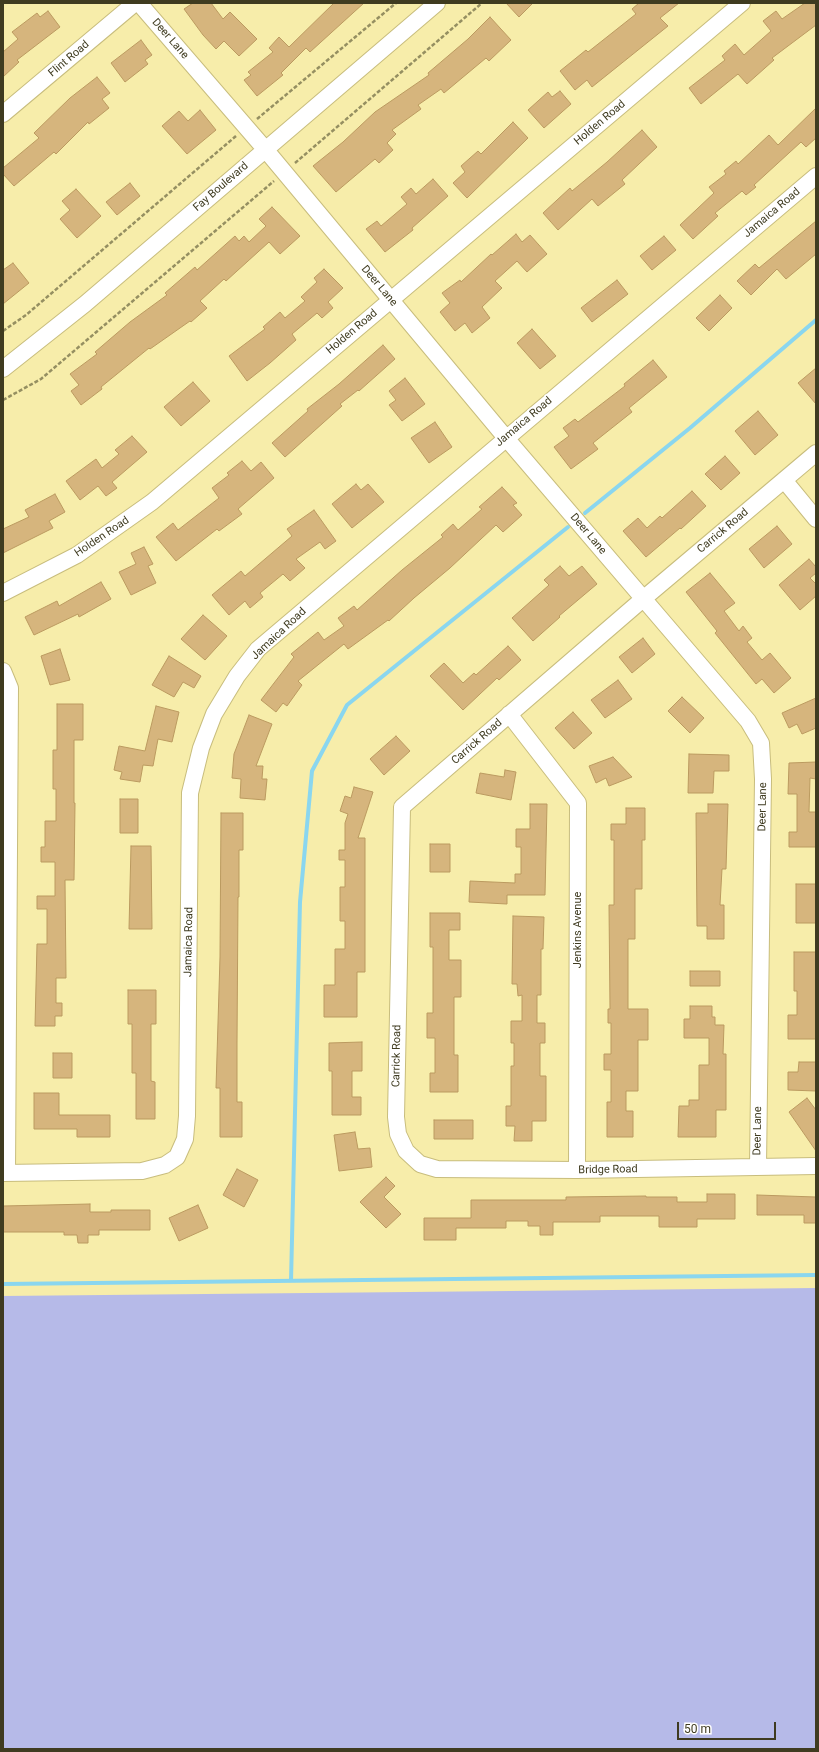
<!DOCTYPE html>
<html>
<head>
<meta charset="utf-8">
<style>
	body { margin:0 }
	#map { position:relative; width:819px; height:1752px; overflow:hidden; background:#f7edaa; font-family:Roboto,sans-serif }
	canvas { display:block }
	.frame { position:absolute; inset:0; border:4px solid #3f3b20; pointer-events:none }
	.scale { position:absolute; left:677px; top:1722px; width:99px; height:18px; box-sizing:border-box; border:2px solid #3f3b20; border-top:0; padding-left:5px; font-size:12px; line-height:14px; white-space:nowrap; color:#3f3b20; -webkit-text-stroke:3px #fff; paint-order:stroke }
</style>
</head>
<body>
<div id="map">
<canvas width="819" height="1752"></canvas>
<div class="frame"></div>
<div class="scale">50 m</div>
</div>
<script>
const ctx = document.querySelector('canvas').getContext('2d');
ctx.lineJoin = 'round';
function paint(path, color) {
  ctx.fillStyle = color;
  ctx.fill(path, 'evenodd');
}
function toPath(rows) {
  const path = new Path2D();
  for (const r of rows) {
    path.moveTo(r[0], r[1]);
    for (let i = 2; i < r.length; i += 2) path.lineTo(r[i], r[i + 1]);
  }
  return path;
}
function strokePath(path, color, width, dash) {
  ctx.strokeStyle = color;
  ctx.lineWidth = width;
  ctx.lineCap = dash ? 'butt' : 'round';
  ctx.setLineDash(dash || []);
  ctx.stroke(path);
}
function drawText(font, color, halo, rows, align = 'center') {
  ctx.font = font + ' Roboto,sans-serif';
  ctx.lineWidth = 3.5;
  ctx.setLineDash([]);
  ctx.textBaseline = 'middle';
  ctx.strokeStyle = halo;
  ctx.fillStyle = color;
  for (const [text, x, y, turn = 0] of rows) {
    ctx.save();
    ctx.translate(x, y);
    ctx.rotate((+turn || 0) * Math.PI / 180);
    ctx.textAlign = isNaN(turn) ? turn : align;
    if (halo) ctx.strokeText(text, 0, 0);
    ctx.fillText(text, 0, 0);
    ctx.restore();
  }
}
const green = toPath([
	[816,1288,816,1749,3,1749,3,1296]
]);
const stream = toPath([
	[585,513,690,428,816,320],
	[291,1281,300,902,312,771,347,705,568,527],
	[3,1284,816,1275]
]);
const building = toPath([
	[193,3,211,3,223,19,230,12,257,39,239,56,224,41,216,49,203,35,184,9,193,3],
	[334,3,364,3,310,52,306,48,281,73,283,75,257,96,244,80,251,75,248,72,273,52,269,48,279,37,289,47,334,3],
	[506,3,533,3,519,17,506,3],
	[639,3,679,3,660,18,668,26,592,87,587,80,575,90,560,71,586,50,588,52,636,14,632,9,639,3],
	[805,3,816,3,816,25,772,58,774,60,747,84,738,74,701,104,689,88,725,60,722,56,735,44,744,55,771,31,763,21,776,11,782,19,805,3],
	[48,11,60,27,17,60,19,62,3,77,3,52,18,39,12,32,37,13,40,17,48,11],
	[490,17,511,40,489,61,486,58,444,93,441,89,418,105,421,109,392,130,396,134,387,143,393,150,379,163,375,159,336,192,313,166,343,142,375,112,429,75,428,73,468,39,490,17],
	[141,40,152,55,145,60,148,64,125,82,111,63,141,40],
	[97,77,110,93,102,99,109,108,89,124,88,122,56,154,54,152,14,186,3,174,3,168,39,138,34,133,70,98,97,77],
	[560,91,571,104,544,128,528,110,548,92,552,97,560,91],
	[816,108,816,138,806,147,801,142,754,185,756,187,746,195,742,191,715,213,718,216,693,239,680,225,714,193,709,187,726,174,724,171,736,161,738,164,769,135,778,145,816,108],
	[200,110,216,130,187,154,162,126,179,111,188,121,200,110],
	[513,122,528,138,467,198,453,183,465,172,461,166,478,151,481,154,513,122],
	[642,130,657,147,622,180,625,184,598,206,592,199,558,230,543,213,570,188,572,191,607,162,642,130],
	[433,179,448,196,412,228,413,230,385,252,366,229,377,221,381,226,407,204,401,197,411,188,416,194,433,179],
	[130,183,140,196,117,215,106,202,130,183],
	[76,189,101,216,77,238,60,219,70,210,62,201,76,189],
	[272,207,300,236,280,254,269,242,226,281,224,279,200,301,207,308,191,322,190,321,150,349,149,348,101,387,102,389,81,405,71,391,79,385,70,374,97,354,95,352,130,322,167,295,165,293,195,267,197,270,235,236,239,241,244,236,249,242,266,226,259,219,272,207],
	[816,221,816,254,786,279,777,269,751,295,737,281,755,264,759,268,816,221],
	[516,234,522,242,530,235,547,254,527,272,517,261,495,281,502,288,482,307,490,318,472,333,465,323,455,331,440,312,450,303,442,293,460,280,461,282,491,254,492,255,516,234],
	[664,236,676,250,652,270,640,256,664,236],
	[13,263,29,283,3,304,3,270,13,263],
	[324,269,343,288,328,302,333,308,322,318,317,313,292,334,296,340,270,363,247,381,229,356,265,329,263,327,280,312,285,318,305,301,301,297,317,282,314,278,324,269],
	[617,280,628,294,592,322,581,308,617,280],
	[720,295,732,308,709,331,696,318,720,295],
	[532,329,556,356,540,369,517,343,532,329],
	[383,345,395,359,359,391,358,390,340,404,342,406,285,457,272,443,308,411,307,409,339,384,383,345],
	[653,360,667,377,629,408,632,412,593,443,598,449,571,469,554,447,569,436,563,428,575,419,578,422,625,386,624,384,653,360],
	[816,368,816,404,798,383,816,368],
	[405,378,425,404,402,421,389,405,396,400,389,391,405,378],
	[193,382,210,401,181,426,164,407,193,382],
	[758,411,778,435,755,455,735,431,758,411],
	[435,422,452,447,429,463,411,438,435,422],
	[132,436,147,452,112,482,117,488,106,496,98,486,80,500,66,481,96,459,102,468,119,454,115,450,132,436],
	[725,456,740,473,721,490,705,474,725,456],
	[242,461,251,471,261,462,274,478,238,509,242,514,219,531,217,529,176,561,156,537,173,523,178,530,219,498,212,488,229,475,227,473,242,461],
	[356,484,361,490,368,484,384,502,352,528,332,504,356,484],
	[502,487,517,503,513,505,522,515,503,532,496,525,450,568,414,598,389,621,388,620,348,649,344,644,298,681,302,685,287,706,283,703,276,712,261,700,294,657,291,654,318,632,324,640,344,626,338,618,354,606,357,610,402,570,443,537,441,535,453,524,458,530,482,509,479,507,502,487],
	[692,491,706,506,681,529,680,528,646,557,623,531,638,518,647,528,660,516,662,518,692,491],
	[55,494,65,512,49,521,53,528,3,553,3,529,29,517,25,510,55,494],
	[314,510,336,541,325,549,320,542,296,559,305,568,290,581,283,574,260,593,263,597,250,608,245,601,229,615,212,595,241,571,245,576,292,536,287,529,314,510],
	[777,526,792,544,764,568,749,549,777,526],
	[144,547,153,564,148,566,156,583,131,595,119,572,136,564,131,553,144,547],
	[809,559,816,567,816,573,810,578,816,584,816,596,800,610,779,585,809,559],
	[560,566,569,576,582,566,597,584,559,616,560,617,533,641,512,618,549,585,544,580,560,566],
	[710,573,735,603,724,611,739,631,743,626,752,638,747,642,762,660,770,653,791,678,774,693,762,679,756,684,715,633,717,631,686,592,710,573],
	[101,582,111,599,79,617,78,614,34,635,25,617,57,601,59,606,101,582],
	[203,615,227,636,205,660,181,639,203,615],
	[643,638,655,654,632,673,619,657,643,638],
	[508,646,521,660,499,680,497,678,463,710,430,676,444,663,463,683,474,673,476,675,508,646],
	[60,649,70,680,50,685,41,656,60,649],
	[169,656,201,676,194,688,183,682,174,697,152,685,169,656],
	[618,680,632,699,605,718,591,700,618,680],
	[682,697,704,718,690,733,668,711,682,697],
	[816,698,816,728,802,734,797,724,789,728,782,713,816,698],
	[57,704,83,704,83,740,74,740,74,803,75,803,74,880,65,880,66,978,56,978,56,1003,62,1003,62,1016,55,1016,55,1026,35,1026,37,944,47,944,47,909,37,909,37,896,55,896,55,862,41,862,41,847,45,847,45,821,56,821,56,789,53,789,53,750,57,750,57,704],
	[156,706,179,712,172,742,158,739,153,766,143,765,140,782,120,779,122,772,114,770,119,746,145,751,156,706],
	[573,712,592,733,574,749,555,728,573,712],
	[249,715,272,724,256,766,263,766,262,779,267,779,265,800,240,798,241,779,232,778,234,754,249,715],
	[396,736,410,751,384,775,370,759,396,736],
	[689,754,729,755,729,771,714,771,713,793,688,793,689,754],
	[613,757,632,777,609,786,606,778,596,783,589,766,613,757],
	[816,762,816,779,810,778,809,812,816,812,816,847,789,847,789,832,797,832,797,794,788,794,789,763,816,762],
	[505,770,516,772,511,800,476,793,480,773,504,777,505,770],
	[354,787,373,792,358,838,365,838,365,972,357,972,357,1017,324,1017,324,985,335,985,335,949,345,949,345,921,340,921,340,887,345,887,345,860,339,860,339,850,345,850,345,823,348,814,340,811,345,796,351,798,354,787],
	[120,799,138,799,138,833,120,833,120,799],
	[530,804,547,804,545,895,507,895,507,904,469,902,470,881,515,883,515,874,521,874,521,847,516,847,516,829,530,829,530,804],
	[708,804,728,804,726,869,722,869,720,905,724,905,724,939,707,939,707,926,697,926,696,813,708,813,708,804],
	[626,808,645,808,645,840,642,840,642,889,635,889,635,939,628,939,628,1009,648,1009,648,1040,638,1040,638,1091,626,1091,626,1111,633,1111,633,1137,607,1137,607,1102,611,1102,611,1070,604,1070,604,1054,611,1054,611,1023,608,1023,608,1009,610,1009,609,905,614,905,614,840,611,840,611,824,626,824,626,808],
	[221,813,243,813,243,850,239,850,239,897,238,897,237,1043,237,1102,242,1102,242,1137,220,1137,220,1088,216,1088,220,957,221,813],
	[430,844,450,844,450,872,430,872,430,844],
	[131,846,151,846,152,929,129,929,131,846],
	[796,884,816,884,816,923,796,923,796,884],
	[430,913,460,913,460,930,449,930,449,960,461,960,461,997,454,997,454,1055,458,1055,458,1092,430,1092,430,1073,435,1073,435,1038,427,1038,427,1013,433,1013,433,947,430,947,430,913],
	[513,916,544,917,543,949,541,949,541,995,537,995,537,1023,545,1023,545,1043,540,1043,540,1076,546,1076,546,1121,532,1121,532,1141,514,1141,515,1126,506,1126,506,1106,511,1106,511,1066,514,1066,514,1043,511,1043,511,1021,522,1021,522,995,518,996,517,984,512,984,513,916],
	[794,952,816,952,816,1039,788,1039,788,1015,797,1015,797,991,794,991,794,952],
	[690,971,720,971,720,986,690,986,690,971],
	[128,990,156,990,156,1024,151,1024,151,1081,155,1082,155,1119,136,1119,136,1073,132,1073,132,1024,128,1024,128,990],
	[690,1006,712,1006,712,1017,715,1017,715,1025,724,1025,723,1054,726,1054,726,1110,716,1110,716,1137,678,1137,679,1106,689,1106,689,1100,699,1100,699,1065,709,1065,709,1038,684,1038,684,1019,690,1019,690,1006],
	[362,1042,362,1071,352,1071,352,1097,361,1097,361,1115,332,1115,332,1071,329,1071,329,1043,362,1042],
	[53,1053,72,1053,72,1078,53,1078,53,1053],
	[799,1062,816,1062,816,1091,788,1090,788,1072,798,1072,799,1062],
	[34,1093,59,1093,59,1115,110,1115,110,1137,77,1137,77,1129,34,1129,34,1093],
	[807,1098,816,1110,816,1151,789,1112,807,1098],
	[434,1120,473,1120,473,1139,434,1139,434,1120],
	[355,1132,358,1149,370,1148,372,1167,339,1171,334,1135,355,1132],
	[237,1169,258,1180,244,1207,223,1195,237,1169],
	[386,1177,395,1186,384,1197,401,1214,386,1228,360,1202,386,1177],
	[707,1194,735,1194,735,1219,697,1219,697,1227,659,1227,659,1216,600,1216,600,1222,553,1222,553,1235,540,1235,540,1226,528,1226,528,1221,506,1221,506,1228,456,1228,456,1240,424,1240,424,1218,471,1218,471,1200,566,1200,566,1197,646,1196,646,1197,677,1197,677,1202,707,1202,707,1194],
	[757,1195,816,1197,816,1223,804,1223,804,1215,757,1215,757,1195],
	[90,1204,90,1212,111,1212,111,1210,150,1210,150,1230,99,1230,99,1235,88,1235,88,1243,78,1243,77,1235,64,1235,64,1232,3,1232,3,1206,90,1204],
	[198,1205,208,1228,179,1241,169,1218,198,1205]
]);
const path = toPath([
	[257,119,396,3],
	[295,163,482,3],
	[3,331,26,315,236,136],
	[3,400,41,379,274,181]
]);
const minor = toPath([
	[139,3,265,149,506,438,748,721,761,743,763,779,758,1166],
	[3,114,135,3],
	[3,369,85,304,437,3],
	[816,453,643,599,402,807,396,1117,398,1134,406,1151,420,1164,437,1169,577,1170,816,1166],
	[784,480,816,519],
	[3,593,77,555,152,502,742,3],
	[3,671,10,688,7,1173],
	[509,714,578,803,577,1170],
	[3,1173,142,1171,165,1165,177,1157,185,1139,187,1116,190,793,201,748,214,714,237,676,258,649,816,176]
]);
const streetNames = [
	["Deer Lane",170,39,49],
	["Flint Road",69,59,-40],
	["Holden Road",600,123,-40],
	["Fay Boulevard",221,187,-41],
	["Jamaica Road",772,213,-40],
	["Deer Lane",379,286,50],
	["Holden Road",352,332,-40],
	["Jamaica Road",524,422,-40],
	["Carrick Road",723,531,-40],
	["Deer Lane",588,534,50],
	["Holden Road",102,537,-34],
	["Jamaica Road",279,634,-43],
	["Carrick Road",477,742,-41],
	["Deer Lane",763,807,-89],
	["Jenkins Avenue",578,930,-90],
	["Jamaica Road",189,942,-89],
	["Carrick Road",397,1056,-89],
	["Deer Lane",758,1131,-89],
	["Bridge Road",608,1170,-1]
];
paint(green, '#b6bae8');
strokePath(stream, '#8ad6ef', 4);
paint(building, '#d6b57d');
strokePath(building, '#bb9a60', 1);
strokePath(minor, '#c8bd7d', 18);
strokePath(path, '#958f61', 2.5, [4, 2]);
strokePath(minor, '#fff', 16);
drawText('11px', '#3f3b20', '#fff', streetNames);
</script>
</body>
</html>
